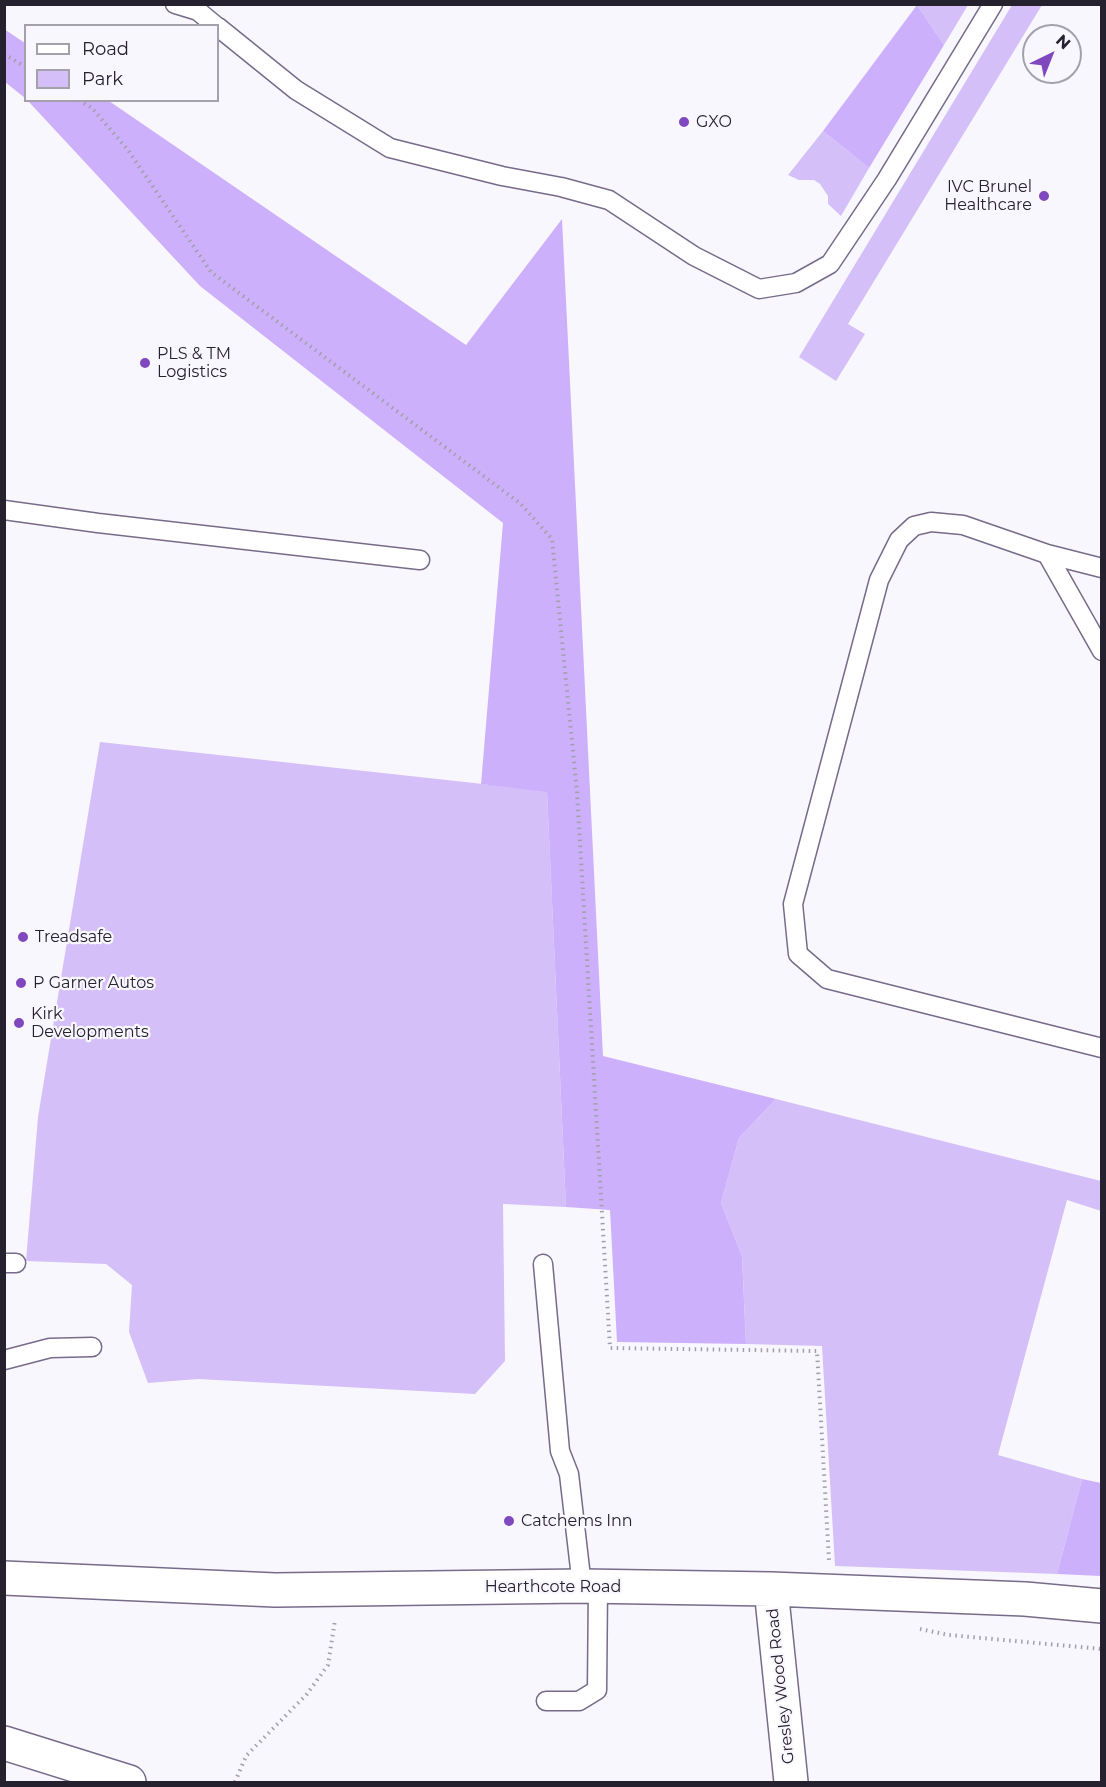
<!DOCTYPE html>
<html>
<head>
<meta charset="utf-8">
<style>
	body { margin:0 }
	#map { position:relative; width:1106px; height:1787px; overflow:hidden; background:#f9f7fe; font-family:Montserrat,sans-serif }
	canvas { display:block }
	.frame { position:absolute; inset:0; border:6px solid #26212e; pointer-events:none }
	.legend { position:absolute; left:24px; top:24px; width:195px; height:78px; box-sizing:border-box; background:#f9f7fe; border:2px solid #a5a1ab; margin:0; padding:8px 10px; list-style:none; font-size:18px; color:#26212e }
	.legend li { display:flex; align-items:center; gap:12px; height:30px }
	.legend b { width:30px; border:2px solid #a5a1ab }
	.north { position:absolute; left:1022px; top:24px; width:60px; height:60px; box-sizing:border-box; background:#f9f7fe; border:2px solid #a5a1ab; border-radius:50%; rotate:43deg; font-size:16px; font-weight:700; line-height:24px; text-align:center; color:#26212e }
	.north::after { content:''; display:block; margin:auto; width:21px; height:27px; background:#7f48bf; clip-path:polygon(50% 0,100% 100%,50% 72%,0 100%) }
</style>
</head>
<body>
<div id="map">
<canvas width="1106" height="1787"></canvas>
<div class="frame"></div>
<ul class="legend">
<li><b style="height:8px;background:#fff"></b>Road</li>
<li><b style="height:16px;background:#d4bff8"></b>Park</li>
</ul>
<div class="north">N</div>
</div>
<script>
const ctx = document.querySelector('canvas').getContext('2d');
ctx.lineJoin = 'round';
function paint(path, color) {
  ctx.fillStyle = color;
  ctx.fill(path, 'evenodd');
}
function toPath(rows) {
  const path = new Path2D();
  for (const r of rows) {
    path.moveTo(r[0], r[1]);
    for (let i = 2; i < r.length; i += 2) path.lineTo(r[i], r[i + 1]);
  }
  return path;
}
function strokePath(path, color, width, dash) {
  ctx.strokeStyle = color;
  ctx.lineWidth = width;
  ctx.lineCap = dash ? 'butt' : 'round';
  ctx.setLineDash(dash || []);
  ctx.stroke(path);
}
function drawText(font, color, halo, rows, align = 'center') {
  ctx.font = font + ' Montserrat,sans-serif';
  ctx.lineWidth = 4.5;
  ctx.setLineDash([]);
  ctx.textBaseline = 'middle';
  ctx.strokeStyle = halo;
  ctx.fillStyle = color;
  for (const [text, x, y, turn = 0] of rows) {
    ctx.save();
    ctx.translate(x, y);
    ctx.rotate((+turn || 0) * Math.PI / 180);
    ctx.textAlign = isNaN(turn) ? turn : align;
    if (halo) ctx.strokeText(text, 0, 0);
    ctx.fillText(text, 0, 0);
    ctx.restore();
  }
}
const green = toPath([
	[917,5,968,5,944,45],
	[1012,5,1042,5,848,324,865,334,836,381,799,357],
	[823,131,869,168,841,216,828,204,828,196,820,184,814,180,799,180,788,175],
	[100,742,547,791,566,1207,503,1204,505,1361,475,1394,198,1379,148,1383,129,1332,132,1285,106,1264,26,1261,38,1117],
	[776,1099,1101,1181,1101,1211,1067,1200,998,1455,1082,1479,1057,1574,835,1566,822,1346,746,1344,742,1256,721,1203,739,1138]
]);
const forest = toPath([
	[917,5,944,45,869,168,823,131],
	[4,29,25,43,25,98,5,82],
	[28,101,109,101,466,345,562,219,603,1056,776,1099,739,1138,721,1203,742,1256,746,1344,617,1342,610,1210,566,1207,547,792,481,784,503,523,200,286],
	[1082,1479,1101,1483,1101,1576,1057,1574]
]);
const path = toPath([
	[4,54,26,67],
	[79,100,92,108,128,150,211,272,521,504,552,539,577,792,610,1348,817,1351,829,1560],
	[920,1629,949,1635,1102,1649],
	[235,1782,246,1756,307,1694,328,1665,335,1620]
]);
const service = toPath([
	[175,4,198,11,216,26],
	[218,27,296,90,390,148,502,176,561,187,609,200,694,256,759,289,796,283,830,264,887,179,993,4],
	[4,510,98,523,420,560],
	[1047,554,1102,568],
	[1102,651,1047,554,963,525,931,522,914,526,899,540,879,580,793,904,798,954,827,979,1102,1048],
	[4,1263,16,1263],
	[543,1264,560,1451,569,1474,582,1586],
	[4,1360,50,1348,92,1347],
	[546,1701,579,1701,597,1690,598,1586]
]);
const minor = toPath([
	[4,1743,129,1782]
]);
const tertiary = toPath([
	[4,1578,275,1590,582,1586,771,1589,1025,1599,1102,1606],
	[771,1589,791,1782]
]);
const markers = [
	[684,122,6,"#7f48bf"],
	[1044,196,6,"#7f48bf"],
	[145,363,6,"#7f48bf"],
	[23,937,6,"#7f48bf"],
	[21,983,6,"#7f48bf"],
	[19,1023,6,"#7f48bf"],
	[509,1521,6,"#7f48bf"]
];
const poiNames = [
	["GXO",696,122],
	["IVC Brunel",1032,187,"right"],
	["Healthcare",1032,205,"right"],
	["PLS & TM",157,354],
	["Logistics",157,372],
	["Treadsafe",35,937],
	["P Garner Autos",33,983],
	["Kirk",31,1014],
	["Developments",31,1032],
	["Catchems Inn",521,1521]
];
const streetNames = [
	["Hearthcote Road",553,1587],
	["Gresley Wood Road",781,1686,-96]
];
paint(green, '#d4bff8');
paint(forest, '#cdb0fb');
strokePath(service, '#766b89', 21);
strokePath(minor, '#766b89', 36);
strokePath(tertiary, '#766b89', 36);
strokePath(path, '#a29fa8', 4, [1.5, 4.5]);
strokePath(service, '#fff', 18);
strokePath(minor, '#fff', 33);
strokePath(tertiary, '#fff', 33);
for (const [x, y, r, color] of markers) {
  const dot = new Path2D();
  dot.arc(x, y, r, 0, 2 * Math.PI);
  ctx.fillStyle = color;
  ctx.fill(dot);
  strokePath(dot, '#f9f7fe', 2);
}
drawText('16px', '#26212e', '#f9f7fe', poiNames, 'left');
drawText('16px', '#26212e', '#f9f7fe', streetNames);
</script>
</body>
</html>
